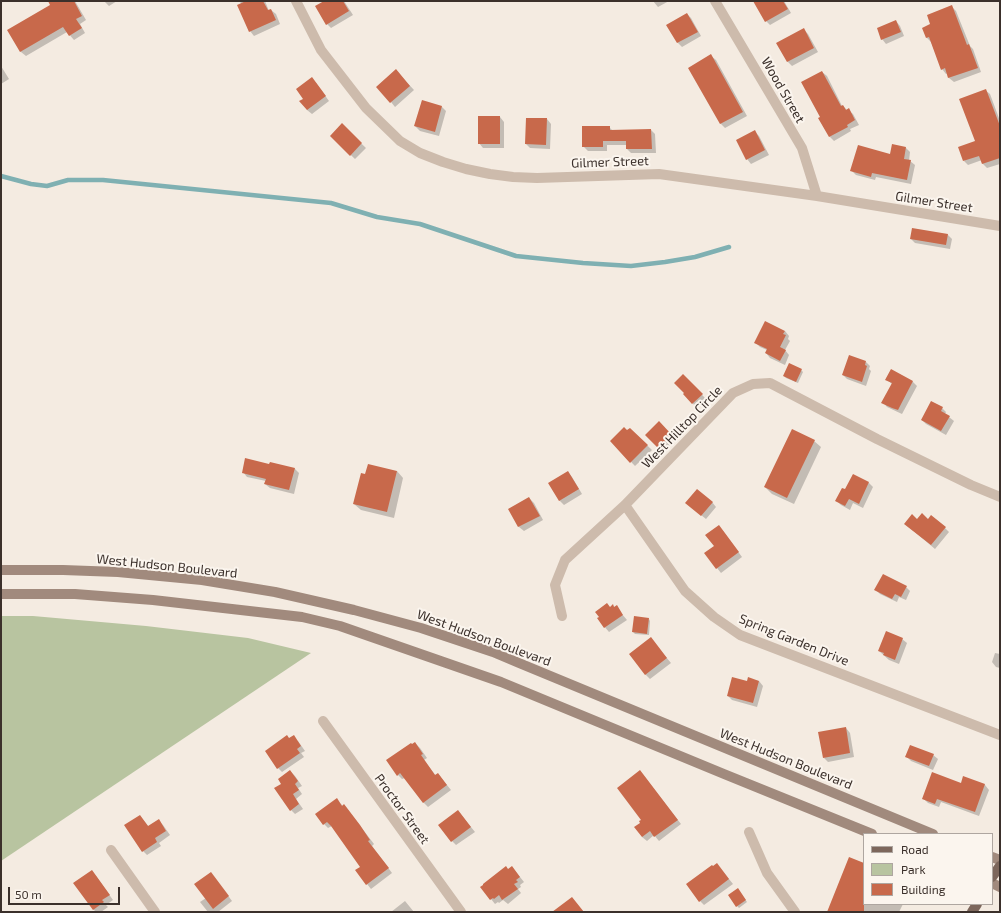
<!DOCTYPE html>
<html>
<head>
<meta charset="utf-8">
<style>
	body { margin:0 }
	#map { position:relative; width:1001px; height:913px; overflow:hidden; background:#f4ebe1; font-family:"Exo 2",sans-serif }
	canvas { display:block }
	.frame { position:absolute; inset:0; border:2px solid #3b302b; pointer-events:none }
	.legend { position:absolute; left:863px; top:833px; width:130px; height:72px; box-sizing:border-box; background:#fbf5ee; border:1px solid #aea6a0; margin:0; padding:5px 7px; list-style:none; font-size:12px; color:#3b302b }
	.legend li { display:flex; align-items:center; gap:8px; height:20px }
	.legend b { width:20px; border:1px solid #aea6a0 }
	.scale { position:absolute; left:8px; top:887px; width:112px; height:18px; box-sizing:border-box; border:2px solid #3b302b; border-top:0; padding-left:5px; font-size:12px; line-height:14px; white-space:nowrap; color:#3b302b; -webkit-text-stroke:3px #fbf5ee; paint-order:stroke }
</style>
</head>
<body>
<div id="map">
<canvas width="1001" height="913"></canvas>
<div class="frame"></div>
<ul class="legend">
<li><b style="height:5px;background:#7d675c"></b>Road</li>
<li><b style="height:11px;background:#b8c4a0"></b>Park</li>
<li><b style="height:11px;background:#c8694b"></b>Building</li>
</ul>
<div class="scale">50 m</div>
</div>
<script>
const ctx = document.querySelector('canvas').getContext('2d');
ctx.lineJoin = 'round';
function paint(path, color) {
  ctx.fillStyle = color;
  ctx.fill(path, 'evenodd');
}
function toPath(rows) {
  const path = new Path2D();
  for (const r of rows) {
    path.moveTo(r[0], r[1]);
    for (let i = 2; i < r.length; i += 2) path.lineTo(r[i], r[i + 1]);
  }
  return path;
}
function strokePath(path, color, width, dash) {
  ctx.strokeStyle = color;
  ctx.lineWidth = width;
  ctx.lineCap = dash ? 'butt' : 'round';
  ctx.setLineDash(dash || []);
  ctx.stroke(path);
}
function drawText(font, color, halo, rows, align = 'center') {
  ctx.font = font + ' "Exo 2",sans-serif';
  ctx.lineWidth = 4;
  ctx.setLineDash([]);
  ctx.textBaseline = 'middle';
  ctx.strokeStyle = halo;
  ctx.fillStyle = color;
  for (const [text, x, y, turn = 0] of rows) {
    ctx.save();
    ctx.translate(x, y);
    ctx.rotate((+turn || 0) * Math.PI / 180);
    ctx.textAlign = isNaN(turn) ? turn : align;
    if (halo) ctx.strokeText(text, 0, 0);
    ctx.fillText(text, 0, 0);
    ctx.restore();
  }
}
const green = toPath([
	[1,616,33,616,146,626,248,638,311,653,1,861]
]);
const shadow = toPath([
	[56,1,75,1,86,20,80,24,85,33,74,40,67,32,26,56,21,52,9,30,51,5],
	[104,1,117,1,109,6],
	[240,1,265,1,269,11,271,10,276,14,280,24,254,36,250,31],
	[326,1,344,1,353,15,331,28,327,24],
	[653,1,669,1,658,7],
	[759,1,784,1,791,13,770,25,766,21],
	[952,7,956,11,970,46,973,49,981,72,954,82,949,78,948,73,946,74,942,69,931,42,927,38,923,28,932,25],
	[687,14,691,18,701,36,682,47,678,43,667,25],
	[896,21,900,26,904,36,886,44,882,39],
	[804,30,808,34,818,52,792,66,788,62,778,43],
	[711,56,716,60,747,116,725,128,721,124,689,68],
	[1,66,9,79,1,84],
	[822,72,827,76,842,106,843,106,847,110,848,110,853,114,859,125,850,129,851,131,834,141,830,137,819,119,822,118],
	[400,75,414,90,395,107,391,102],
	[316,83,329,101,312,114,307,110,304,99],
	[985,90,990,94,1000,121,1000,164,987,168,983,164,982,160,968,165,964,161,977,142],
	[422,101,442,107,446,111,439,136,420,131,415,126],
	[500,117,504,122,504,148,483,148,479,143],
	[547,119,551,124,550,149,530,148,526,144],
	[342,125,366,148,355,159,331,136],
	[609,127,613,131,651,130,655,134,656,153,631,153,627,149,627,145,607,145,607,151,588,151,583,146],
	[755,132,759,136,769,155,751,164,747,159,737,141],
	[893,146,906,148,910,152,909,161,910,161,915,165,911,184,876,177,875,180,856,175,851,170,891,155],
	[948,235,952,239,950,249,915,243,911,239],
	[785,331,789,336,788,339,790,341,785,350,789,355,785,365,770,358,766,353,767,350,760,347,756,343],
	[866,362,870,366,869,369,871,371,866,386,847,379,843,375],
	[801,370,803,372,798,383,786,378,784,376],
	[891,370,913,382,917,386,902,414,887,407,883,402,892,384,886,379],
	[683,375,706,399,697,408,684,394,685,393],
	[942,408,946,412,945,414,949,417,954,421,946,435,926,424,922,420],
	[659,423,675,440,663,452,647,435],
	[630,429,652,450,635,466,611,441],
	[814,441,821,447,794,504,772,494,765,487],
	[270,466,295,469,299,473,294,494,270,488,265,484,266,481,247,477,243,472],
	[397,471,403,478,394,518,361,510,354,504,366,475],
	[568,472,572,477,582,494,564,505,559,500],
	[853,475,869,483,873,487,863,508,853,503,850,510,841,505,836,500,846,491],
	[529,498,534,503,543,520,524,531,519,527,509,509],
	[712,502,716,507,706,519,691,507],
	[917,520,929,520,945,528,949,532,935,549,910,528],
	[723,531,742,557,721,573,717,568,715,546],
	[906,587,910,591,906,600,899,597,897,602,880,594,876,590],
	[613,606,615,608,616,607,627,620,609,632,598,619],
	[649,619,650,621,649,635,635,634,633,632],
	[651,639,671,663,650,679,645,674],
	[902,639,907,643,899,664,889,660,879,651],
	[995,653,1000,654,1000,668,996,667,992,662],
	[749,679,759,681,763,686,757,707,732,700,728,696,748,682],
	[846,728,850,733,854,757,828,762,824,758],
	[290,739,298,741,305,751,301,753,304,757,282,772,278,768],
	[415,743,420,748,427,758,424,760,436,776,438,774,451,790,428,807,424,803,405,778,402,779,398,775,412,745],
	[933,755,938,759,933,770,911,761,907,757],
	[290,771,295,776,302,786,298,788,302,794,296,799,303,809,295,814,291,810],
	[644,776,681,824,659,841,654,835,647,841,642,837,641,823,642,820],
	[964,778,985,785,989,790,979,816,941,802,939,807,928,803,923,798,961,785],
	[337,800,343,806,344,805,348,810,374,844,372,846,392,873,371,889,367,884,361,867,332,826,328,828,324,824],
	[458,811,475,832,456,845,452,841],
	[140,816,149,827,158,820,163,825,170,835,159,843,161,846,147,855,143,851],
	[864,864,864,904,903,904,899,912,828,912],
	[512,867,524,882,520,885,521,887,518,889,521,893,508,904,503,900,499,903,498,902,495,904,491,899,509,870],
	[713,867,721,869,733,884,704,905,700,901],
	[96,876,113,900,106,905,108,907,101,912,96,912,94,910,75,883],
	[215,878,232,901,218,912,208,912,200,902,206,898],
	[739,891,747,902,739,908,737,906],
	[405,901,414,912,391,912]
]);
const stream = toPath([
	[1,176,31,184,47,186,68,180,103,180,331,203,377,217,420,224,516,256,583,263,631,266,665,262,695,257,729,247]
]);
const building = toPath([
	[48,1,74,1,82,16,76,19,82,28,69,36,63,27,20,52,7,30,50,5],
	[246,1,263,1,268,10,271,9,276,20,249,32,237,5],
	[324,1,343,1,349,11,326,25,315,6],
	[753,1,783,1,788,9,765,22],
	[952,5,967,45,969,44,978,68,948,78,945,68,941,70,929,37,926,38,922,28,930,24,927,15],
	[687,13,698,32,677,43,666,25],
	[896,20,901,32,881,40,877,28],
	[804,28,814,48,787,62,776,43],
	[711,54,743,112,720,124,688,68],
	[396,69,410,86,390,103,376,87],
	[822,71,841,106,843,105,846,110,849,108,855,120,847,125,848,127,829,137,818,118,820,117,801,82],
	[312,77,326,96,307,110,299,101,303,99,296,89],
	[986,89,1000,126,1000,158,982,164,979,156,963,161,958,147,975,141,959,99],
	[422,100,442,106,435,132,414,126],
	[478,116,500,116,500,144,478,144],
	[526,118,547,118,546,145,525,144],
	[342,123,362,143,350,156,330,136],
	[582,126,610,126,610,130,651,129,652,149,626,149,626,141,603,141,603,147,582,147],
	[755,130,765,150,746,160,736,140],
	[892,144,906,147,904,159,911,160,907,180,872,173,871,177,850,171,858,145,890,154],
	[912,228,948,234,946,245,910,239],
	[765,321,785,331,783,334,786,335,780,347,786,350,780,361,765,353,767,349,754,343],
	[849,355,866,361,865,365,867,366,862,382,842,375],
	[789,363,802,369,796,382,783,376],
	[891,369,913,381,898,410,892,408,881,403,892,383,885,380],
	[683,374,703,394,692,404,683,394,684,393,674,383],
	[931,401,943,407,941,411,950,416,941,431,921,420],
	[659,421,672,435,658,448,645,435],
	[624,427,627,430,630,428,648,445,630,463,610,441],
	[792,429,815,440,787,498,764,487],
	[245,458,269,464,270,462,295,468,289,490,264,484,266,479,242,473],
	[368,464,397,471,387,512,353,504,361,473,365,474],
	[568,471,579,489,559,501,548,483],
	[853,474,869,482,859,504,849,499,845,506,835,501,842,488,845,489],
	[697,489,713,502,701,516,685,503],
	[529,497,540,516,518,527,508,509],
	[922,513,928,519,931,515,946,527,931,545,904,524,912,514,917,519],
	[719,525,739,552,716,569,704,553,714,546,705,535],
	[883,574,907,586,901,597,895,594,892,599,874,590],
	[607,603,610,607,613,604,614,607,617,605,623,615,604,628,597,618,599,617,595,612],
	[634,616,649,618,647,634,632,632],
	[886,631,903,638,895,660,883,655,884,653,878,651],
	[651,637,667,658,645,675,629,654],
	[732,677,747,681,748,677,759,681,753,703,727,696],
	[846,727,850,753,823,758,818,732],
	[287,735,289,738,294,735,301,746,297,749,300,753,277,769,265,751],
	[415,742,423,754,421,755,435,775,438,773,447,785,423,803,400,773,397,776,386,760,411,743,412,744],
	[910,745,934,754,929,766,905,757],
	[290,770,298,781,295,784,299,790,293,794,299,804,290,811,274,788,281,784,278,779],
	[640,770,678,820,654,837,650,831,642,837,634,827,640,823,639,821,641,820,617,788],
	[932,772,961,783,963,776,985,784,975,812,937,799,935,804,922,799],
	[337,798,342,806,344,804,360,825,370,840,368,841,389,868,366,885,355,870,360,867,331,826,327,822,323,825,315,814],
	[458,810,471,827,451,842,438,825],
	[140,815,148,826,159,819,166,831,155,838,157,842,142,852,124,825],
	[849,857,864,863,864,912,827,912],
	[717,863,729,879,699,902,686,884,712,865,713,866],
	[506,866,508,869,512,866,520,877,516,880,518,882,514,884,518,889,502,900,499,895,494,899,493,898,490,900,480,887,483,885,483,884],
	[92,870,110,895,102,900,104,902,93,910,73,883],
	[211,872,229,896,213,909,194,884],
	[738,888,746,900,736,907,728,895],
	[572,897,584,912,552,912]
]);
const street = toPath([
	[296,1,321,50,366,108,400,141,420,153,443,162,466,169,490,174,513,177,537,178,659,174,817,196,1000,226],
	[715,1,802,148,817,196],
	[625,505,685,591,714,617,740,635,1000,735],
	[562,616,555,585,565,560,625,505,733,393,753,384,770,383,877,439,971,485,1000,497],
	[323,721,461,912],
	[749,832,767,873,795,912],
	[111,850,155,912]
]);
const secondary = toPath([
	[1,570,63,570,118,572,202,580,275,592,354,610,421,628,493,652,519,663,933,834],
	[1,594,75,594,153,600,302,617,340,626,501,682,724,774,872,834],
	[992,857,1000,860],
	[992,883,1000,887]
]);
const primary = toPath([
	[992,877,1000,866],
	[972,912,977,904]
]);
const streetNames = [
	["Wood Street",783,90,60],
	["Gilmer Street",610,162,-2],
	["Gilmer Street",934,202,9],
	["West Hilltop Circle",682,427,-46],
	["West Hudson Boulevard",167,566,6],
	["West Hudson Boulevard",484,638,20],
	["Spring Garden Drive",794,640,22],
	["West Hudson Boulevard",786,759,22],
	["Proctor Street",402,809,54]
];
paint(green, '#b8c4a0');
paint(shadow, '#0003');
strokePath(stream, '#7fb0b2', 4.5);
paint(building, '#c8694b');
strokePath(street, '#cdbbac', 10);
strokePath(secondary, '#a18a7d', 10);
strokePath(primary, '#7d675c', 10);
drawText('13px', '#3b302b', '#fbf5ee', streetNames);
</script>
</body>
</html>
